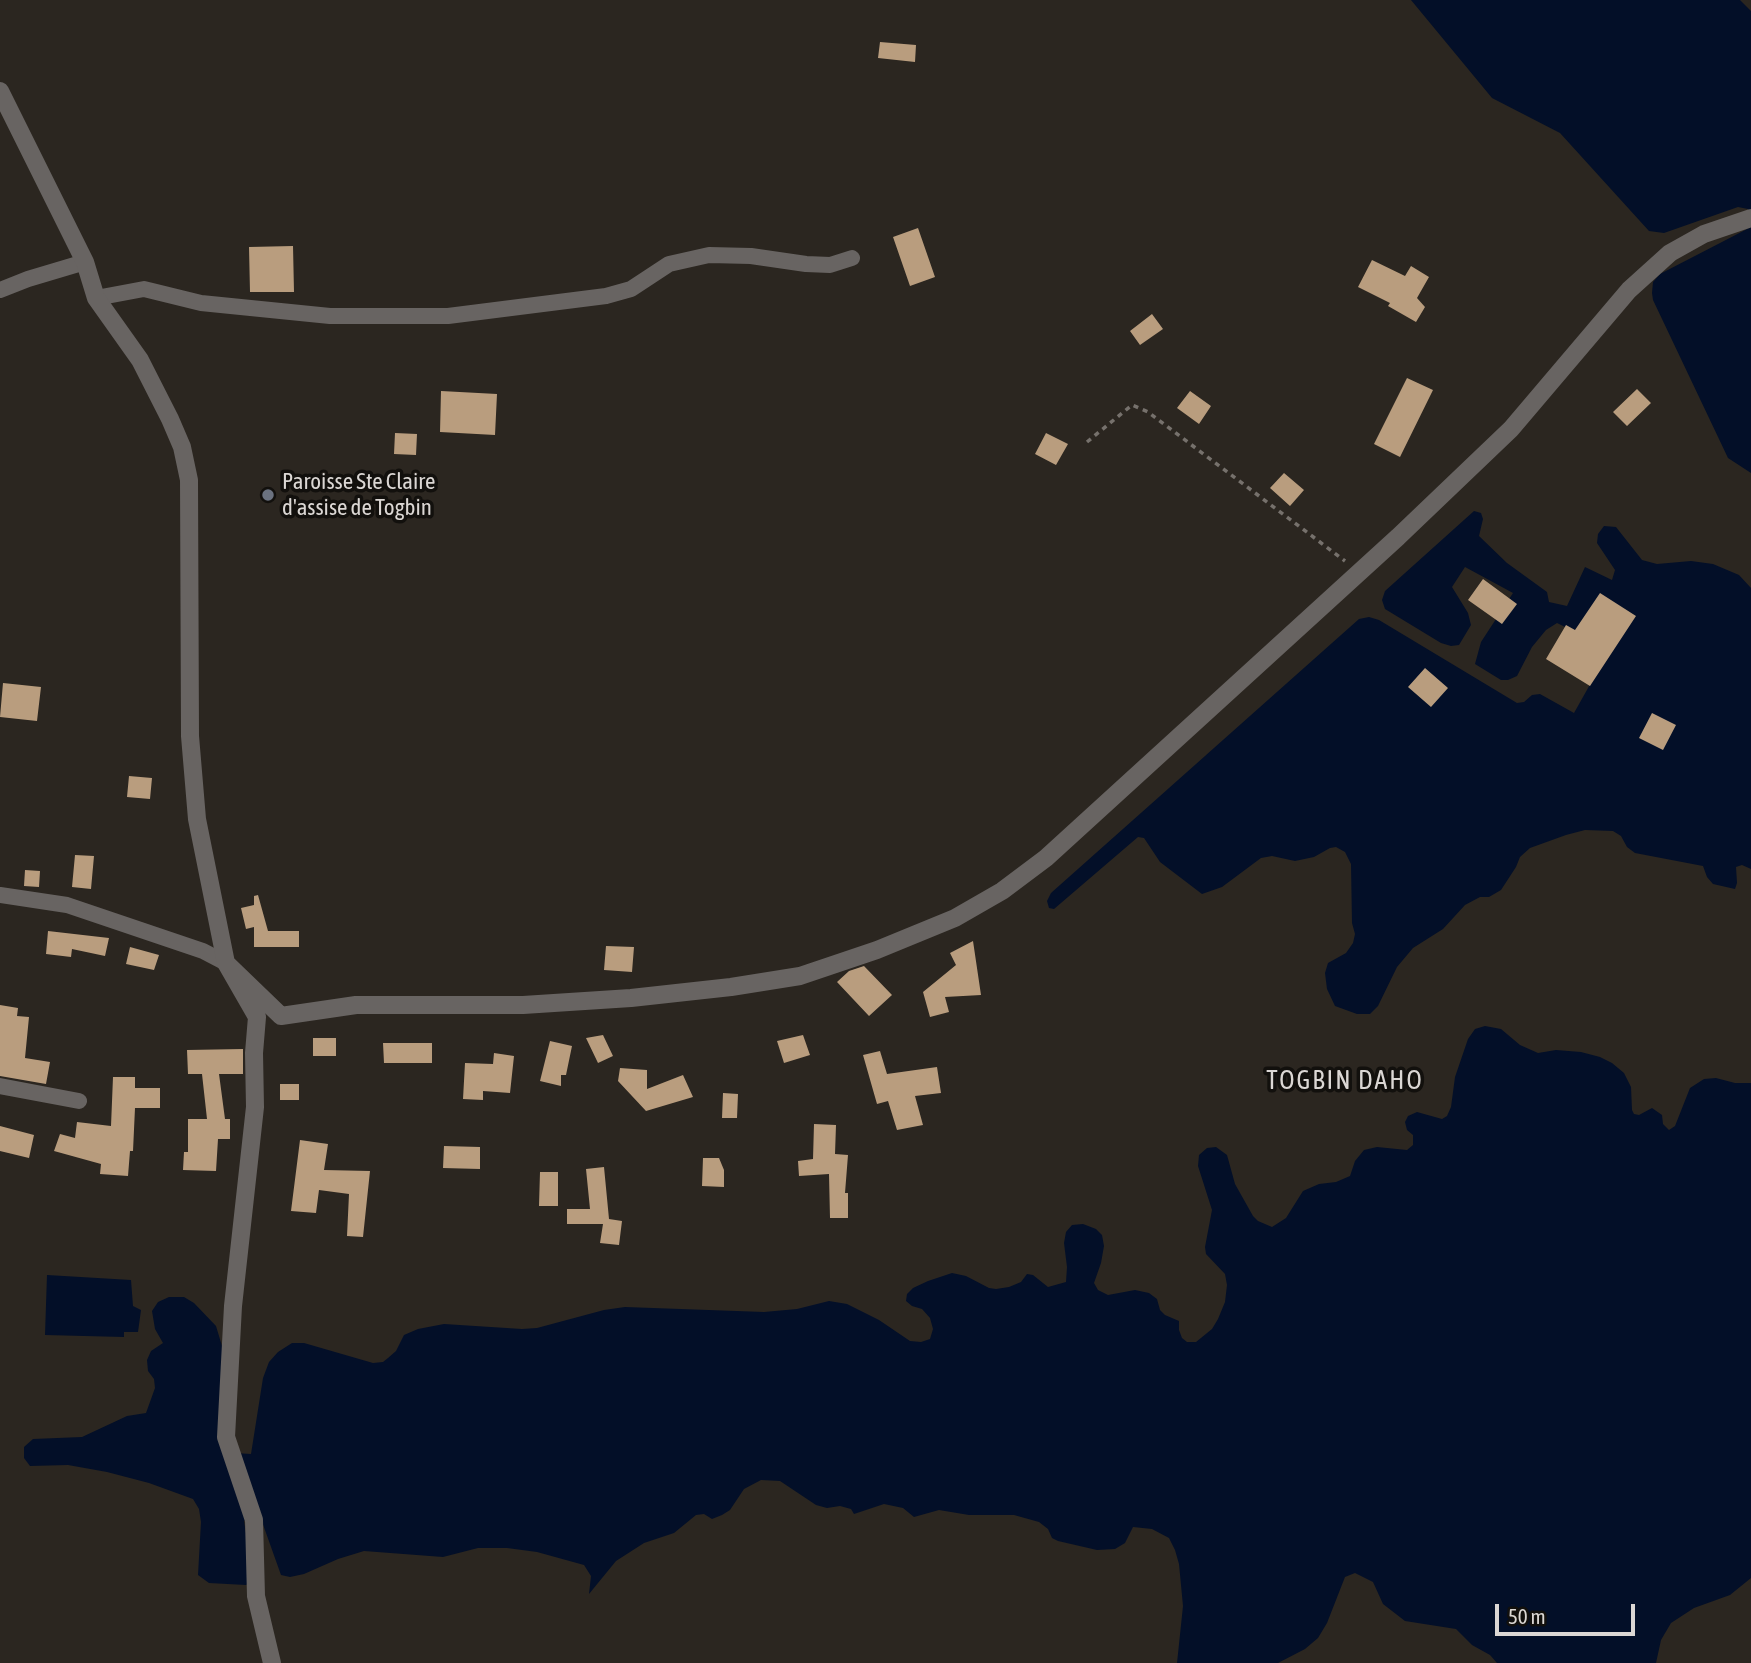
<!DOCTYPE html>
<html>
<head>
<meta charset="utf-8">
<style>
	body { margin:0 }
	#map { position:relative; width:1751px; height:1663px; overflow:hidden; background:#2b2620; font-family:"Asap Condensed",sans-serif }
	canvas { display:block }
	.scale { position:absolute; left:1495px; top:1604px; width:140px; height:32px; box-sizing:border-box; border:4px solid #dbd7d4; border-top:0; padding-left:9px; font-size:21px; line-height:24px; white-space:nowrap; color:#dbd7d4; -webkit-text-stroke:5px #12100d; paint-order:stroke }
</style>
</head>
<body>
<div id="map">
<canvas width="1751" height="1663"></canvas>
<div class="scale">50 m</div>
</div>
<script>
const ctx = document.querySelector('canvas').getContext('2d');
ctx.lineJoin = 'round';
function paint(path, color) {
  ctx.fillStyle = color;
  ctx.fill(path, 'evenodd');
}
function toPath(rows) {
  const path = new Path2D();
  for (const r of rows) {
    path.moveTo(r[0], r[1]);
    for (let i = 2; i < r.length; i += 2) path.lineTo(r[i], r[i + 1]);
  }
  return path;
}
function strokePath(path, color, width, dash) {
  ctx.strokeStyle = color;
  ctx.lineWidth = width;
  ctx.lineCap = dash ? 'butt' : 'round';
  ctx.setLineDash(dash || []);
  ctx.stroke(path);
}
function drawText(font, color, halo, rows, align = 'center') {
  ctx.font = font + ' "Asap Condensed",sans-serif';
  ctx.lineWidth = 7;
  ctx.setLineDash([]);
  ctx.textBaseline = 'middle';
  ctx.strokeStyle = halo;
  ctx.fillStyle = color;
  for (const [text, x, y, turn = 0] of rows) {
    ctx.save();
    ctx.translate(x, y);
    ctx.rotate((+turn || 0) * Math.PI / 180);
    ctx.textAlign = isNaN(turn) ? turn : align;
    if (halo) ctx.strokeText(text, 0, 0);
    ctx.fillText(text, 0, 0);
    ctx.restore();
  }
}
const water = toPath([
	[1411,0,1740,0,1751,11,1751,217,1748,209,1738,207,1664,233,1649,231,1560,133,1492,98],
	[1751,227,1751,473,1728,458,1653,300,1652,293,1653,282,1660,274],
	[1474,511,1481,513,1483,519,1479,536,1507,563,1547,592,1549,602,1567,606,1585,567,1612,580,1615,570,1597,543,1598,534,1604,526,1616,527,1642,560,1657,564,1691,561,1713,564,1739,575,1751,588,1751,869,1742,865,1736,867,1737,883,1735,889,1713,884,1707,877,1703,866,1635,853,1627,847,1621,836,1613,831,1585,830,1566,835,1530,848,1520,857,1516,867,1501,890,1489,897,1480,897,1465,905,1443,929,1413,948,1397,967,1378,1006,1370,1014,1357,1014,1335,1006,1327,989,1325,973,1328,963,1346,953,1353,943,1355,934,1352,923,1351,864,1345,852,1336,847,1330,848,1314,857,1295,861,1272,856,1261,858,1222,887,1202,894,1160,862,1144,838,1138,837,1054,909,1049,908,1047,901,1051,893,1359,619,1369,617,1379,620,1517,703,1524,702,1532,695,1540,694,1574,713,1610,649,1557,623,1546,630,1532,647,1517,676,1508,680,1501,680,1475,664,1481,642,1513,593,1465,567,1452,587,1468,613,1471,625,1459,645,1451,646,1441,643,1385,609,1382,600,1385,591],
	[1485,1026,1501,1029,1520,1045,1538,1053,1556,1050,1581,1052,1600,1057,1612,1063,1624,1073,1631,1087,1632,1110,1634,1114,1639,1115,1652,1108,1662,1115,1663,1124,1669,1130,1675,1126,1690,1088,1704,1079,1716,1078,1735,1083,1751,1083,1751,1578,1730,1595,1694,1608,1671,1623,1661,1640,1656,1663,1497,1663,1490,1655,1472,1645,1456,1629,1405,1621,1383,1604,1373,1582,1355,1573,1345,1577,1327,1623,1318,1638,1305,1649,1278,1663,1177,1663,1183,1606,1179,1564,1175,1550,1169,1538,1152,1529,1133,1527,1125,1543,1115,1549,1097,1550,1058,1541,1052,1538,1048,1529,1039,1522,1014,1515,969,1515,939,1510,914,1517,903,1508,884,1504,854,1514,851,1509,840,1506,827,1508,816,1505,780,1481,761,1480,744,1489,730,1510,722,1515,712,1519,704,1514,696,1515,674,1533,644,1543,616,1561,589,1594,591,1576,584,1565,537,1552,507,1548,478,1548,443,1557,364,1551,338,1559,304,1574,290,1577,281,1575,260,1516,244,1521,252,1572,251,1582,246,1585,209,1583,198,1575,201,1522,199,1509,193,1499,149,1483,107,1472,68,1465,30,1466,24,1458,24,1447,33,1439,82,1437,127,1416,146,1413,155,1388,154,1379,148,1371,147,1360,151,1351,163,1343,155,1329,152,1311,158,1302,169,1297,184,1297,194,1303,216,1326,225,1356,231,1439,235,1453,251,1454,263,1378,269,1362,278,1352,292,1343,304,1343,373,1363,383,1362,388,1358,396,1351,404,1335,418,1329,444,1324,522,1329,537,1328,604,1310,625,1307,764,1312,797,1309,829,1301,847,1304,879,1320,910,1341,921,1342,930,1339,933,1329,930,1318,922,1309,912,1306,906,1301,907,1294,913,1288,928,1281,952,1273,966,1276,989,1288,996,1289,1009,1287,1021,1282,1027,1274,1033,1275,1048,1287,1066,1282,1067,1267,1064,1243,1066,1232,1072,1225,1083,1224,1096,1229,1102,1235,1104,1246,1101,1263,1094,1283,1098,1290,1108,1295,1135,1290,1149,1293,1157,1299,1160,1310,1165,1315,1179,1321,1179,1330,1182,1338,1187,1342,1196,1342,1212,1329,1218,1319,1225,1302,1227,1285,1225,1274,1206,1254,1205,1247,1212,1210,1198,1166,1199,1155,1207,1148,1216,1147,1227,1155,1235,1184,1253,1216,1258,1221,1272,1227,1286,1218,1303,1191,1319,1184,1336,1182,1350,1176,1355,1161,1364,1150,1377,1147,1407,1150,1413,1145,1413,1135,1407,1130,1405,1122,1408,1116,1417,1112,1442,1119,1447,1116,1451,1107,1455,1077,1468,1039,1475,1029],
	[47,1275,131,1280,133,1306,141,1310,138,1332,124,1332,124,1337,45,1335]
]);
const building = toPath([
	[880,42,916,45,915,62,878,58],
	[918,228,935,277,910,286,893,237],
	[293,246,294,292,250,292,249,247],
	[1372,260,1405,276,1411,266,1429,277,1417,298,1425,307,1416,322,1388,306,1390,303,1358,287],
	[1152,314,1163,329,1140,345,1130,331],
	[1407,378,1433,390,1400,457,1374,444],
	[1637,389,1651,403,1627,426,1613,412],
	[441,391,497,394,495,435,440,432],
	[1190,391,1211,406,1199,424,1177,408],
	[395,433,417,434,416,455,394,454],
	[1046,433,1068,444,1056,465,1035,454],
	[1284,473,1304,490,1290,506,1270,488],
	[1483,579,1517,604,1502,624,1468,600],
	[1600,593,1636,616,1590,686,1546,659,1566,625,1575,630],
	[1425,668,1448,688,1431,707,1408,687],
	[3,683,41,687,37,721,0,717],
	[1652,713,1676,725,1663,750,1639,738],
	[129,776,152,778,150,799,127,797],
	[75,855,94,856,91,889,72,887],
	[25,870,40,871,39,887,24,886],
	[258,895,268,931,299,931,299,947,254,947,254,927,246,929,241,908,254,905,254,896],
	[48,931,109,938,105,956,72,949,71,957,46,954],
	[973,941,981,995,945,997,949,1012,930,1017,923,992,956,965,950,953],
	[606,946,634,947,632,972,604,970],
	[130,947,159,955,154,970,126,964],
	[864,966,892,995,869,1016,837,982,849,971],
	[0,1005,18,1008,17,1016,29,1017,25,1058,50,1062,46,1084,0,1076],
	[603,1035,613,1056,598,1063,586,1038],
	[803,1035,810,1055,784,1063,777,1041],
	[313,1038,336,1038,336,1056,313,1056],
	[550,1041,572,1046,566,1075,561,1075,561,1086,540,1081],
	[383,1043,432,1043,432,1063,384,1063],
	[243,1049,243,1074,219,1074,225,1119,230,1119,230,1139,218,1139,216,1171,183,1170,184,1152,188,1152,188,1119,207,1119,202,1074,188,1074,187,1050],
	[880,1051,887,1074,937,1067,941,1093,915,1096,923,1125,897,1130,888,1101,877,1104,863,1055],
	[494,1053,514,1056,510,1093,483,1091,483,1100,463,1099,465,1063,493,1064],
	[620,1068,647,1070,647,1089,683,1075,693,1097,646,1111,618,1081],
	[113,1077,135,1077,135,1088,160,1088,160,1108,135,1108,133,1151,130,1151,128,1176,100,1174,101,1164,54,1151,60,1134,75,1138,77,1122,111,1126],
	[280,1084,299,1084,299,1100,280,1100],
	[723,1093,738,1094,737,1118,722,1118],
	[814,1124,836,1125,835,1154,848,1155,845,1193,848,1193,848,1218,830,1218,829,1174,799,1176,798,1161,813,1159],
	[0,1126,34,1135,29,1158,0,1151],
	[300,1140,328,1144,324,1170,370,1171,363,1237,347,1236,349,1194,319,1190,316,1213,291,1211],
	[444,1146,480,1147,480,1169,443,1168],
	[703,1158,719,1158,724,1170,724,1187,702,1186],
	[604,1167,609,1219,622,1221,619,1245,600,1243,603,1224,567,1224,567,1209,590,1209,586,1169],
	[540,1172,558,1172,558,1206,539,1206]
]);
const path = toPath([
	[1087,442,1132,405,1148,412,1345,561]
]);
const minor = toPath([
	[0,290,28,279,85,262],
	[96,298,144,289,201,303,330,316,448,316,606,296,631,289,669,264,709,255,751,256,806,264,830,265,852,258],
	[0,895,67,905,203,951,226,963],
	[0,1086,79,1101]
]);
const tertiary = toPath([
	[0,91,85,262,96,298,140,360,170,419,182,447,189,480,190,736,197,819,226,963,257,1017,254,1053,255,1107,233,1306,226,1437,254,1520,256,1596,272,1663],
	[226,963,281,1016,356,1005,523,1005,631,998,731,987,800,976,877,950,955,918,1002,891,1046,858,1398,537,1511,429,1629,290,1670,253,1704,234,1751,218]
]);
const markers = [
	[268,495,7,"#6b7280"]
];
const poiNames = [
	["Paroisse Ste Claire",282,482],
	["d'assise de Togbin",282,508]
];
const quarterNames = [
	["TOGBIN DAHO",1345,1081]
];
paint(water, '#030f28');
paint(building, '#b99d7e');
strokePath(path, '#76716c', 3.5, [5, 5]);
strokePath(minor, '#686462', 16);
strokePath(tertiary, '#686462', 18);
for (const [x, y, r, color] of markers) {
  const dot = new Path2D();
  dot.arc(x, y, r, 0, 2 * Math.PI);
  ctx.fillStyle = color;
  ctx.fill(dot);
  strokePath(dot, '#12100d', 2.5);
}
drawText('23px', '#dbd7d4', '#12100d', poiNames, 'left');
ctx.letterSpacing = '2px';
drawText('26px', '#dbd7d4', '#12100d', quarterNames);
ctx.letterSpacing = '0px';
</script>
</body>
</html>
